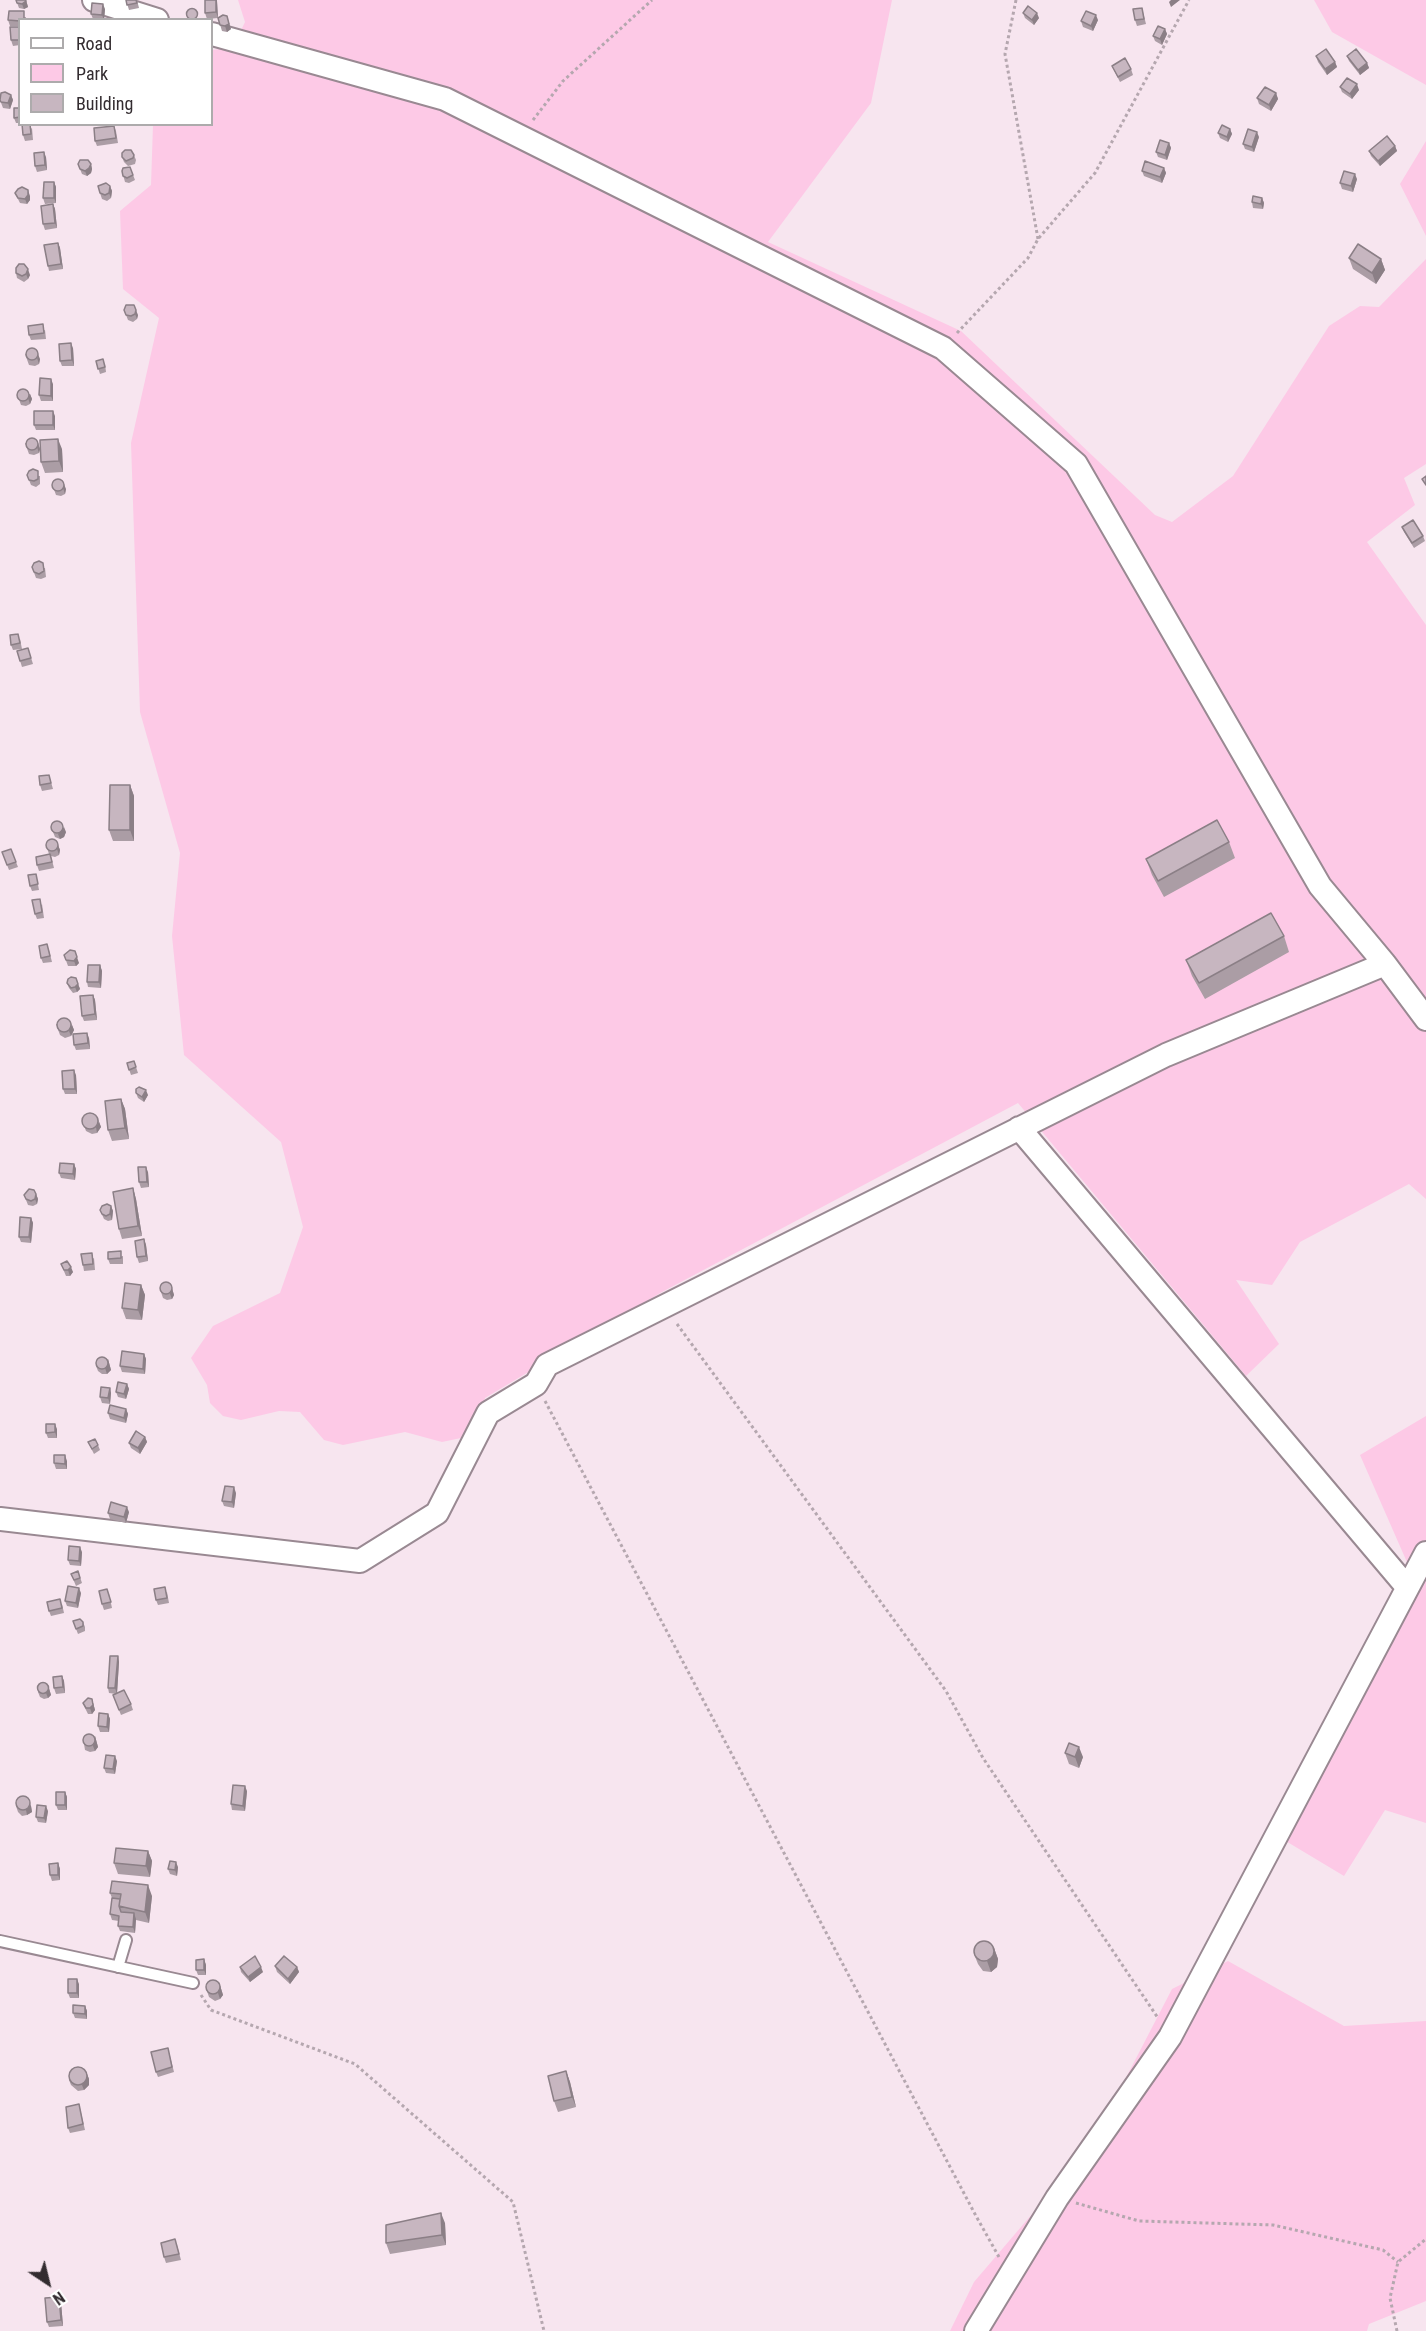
<!DOCTYPE html>
<html>
<head>
<meta charset="utf-8">
<style>
	body { margin:0 }
	#map { position:relative; width:1426px; height:2331px; overflow:hidden; background:#f7e5ef; font-family:"Roboto Condensed",sans-serif }
	canvas { display:block }
	.legend { position:absolute; left:18px; top:18px; width:195px; height:108px; box-sizing:border-box; background:#fff; border:2px solid #adabac; margin:0; padding:8px 10px; list-style:none; font-size:18px; color:#332c30 }
	.legend li { display:flex; align-items:center; gap:12px; height:30px }
	.legend b { width:30px; border:2px solid #adabac }
	.north { position:absolute; left:18px; top:2253px; width:60px; height:60px; -webkit-text-stroke:4px #fff; paint-order:stroke; rotate:145deg; font-size:16px; font-weight:700; line-height:24px; text-align:center; color:#332c30 }
	.north::after { content:''; display:block; margin:auto; width:21px; height:27px; background:#332c30; clip-path:polygon(50% 0,100% 100%,50% 72%,0 100%) }
</style>
</head>
<body>
<div id="map">
<canvas width="1426" height="2331"></canvas>
<ul class="legend">
<li><b style="height:8px;background:#fff"></b>Road</li>
<li><b style="height:16px;background:#fdc9e6"></b>Park</li>
<li><b style="height:16px;background:#c7b6c0"></b>Building</li>
</ul>
<div class="north">N</div>
</div>
<script>
const ctx = document.querySelector('canvas').getContext('2d');
ctx.lineJoin = 'round';
function paint(path, color) {
  ctx.fillStyle = color;
  ctx.fill(path, 'evenodd');
}
function toPath(rows) {
  const path = new Path2D();
  for (const r of rows) {
    if (r.length === 3) {
      path.moveTo(r[0] + r[2], r[1]);
      path.arc(r[0], r[1], r[2], 0, 2 * Math.PI);
      continue;
    }
    path.moveTo(r[0], r[1]);
    for (let i = 2; i < r.length; i += 2) path.lineTo(r[i], r[i + 1]);
  }
  return path;
}
function strokePath(path, color, width, dash) {
  ctx.strokeStyle = color;
  ctx.lineWidth = width;
  ctx.lineCap = dash ? 'butt' : 'round';
  ctx.setLineDash(dash || []);
  ctx.stroke(path);
}
const green = toPath([
	[238,0,892,0,871,103,768,242,961,331,1155,515,1172,522,1233,476,1329,326,1360,306,1379,307,1426,259,1426,464,1404,478,1415,505,1367,542,1426,625,1426,1199,1409,1184,1300,1242,1272,1285,1236,1280,1279,1344,1246,1376,1018,1103,662,1292,485,1398,478,1427,461,1438,442,1442,405,1432,343,1445,324,1440,300,1412,279,1411,241,1420,223,1416,210,1403,207,1385,191,1358,213,1326,280,1293,303,1227,281,1142,184,1055,172,936,180,853,140,712,131,443,159,318,123,289,120,211,151,185,153,125,212,124,212,50,233,47,245,22],
	[1314,0,1426,0,1426,85,1332,32],
	[1426,141,1426,236,1400,184],
	[1426,1416,1426,1823,1385,1810,1344,1876,1279,1837,1417,1585,1360,1455],
	[1228,1961,1344,2026,1426,2021,1426,2301,1369,2324,1367,2331,950,2331,974,2282,1091,2145,1172,1989]
]);
const path = toPath([
	[1016,0,1005,54,1038,239],
	[533,120,563,81,652,0],
	[957,333,1028,258,1038,239,1095,173,1189,0],
	[677,1324,946,1691,983,1758,1158,2018],
	[545,1401,976,2216,999,2257],
	[201,1995,211,2010,355,2064,513,2202,544,2331],
	[1076,2203,1139,2221,1273,2225,1383,2250,1398,2262],
	[1397,2331,1390,2298,1398,2262,1426,2239]
]);
const service = toPath([
	[0,1941,193,1983],
	[118,1967,126,1940]
]);
const minor = toPath([
	[94,0,157,20],
	[212,34,445,99,943,348,1076,464,1320,886,1385,964,1426,1019],
	[1019,1128,1407,1587],
	[0,1519,360,1561,437,1513,488,1413,536,1384,547,1365,1166,1055,1385,964],
	[976,2331,1057,2198,1170,2037,1426,1553]
]);
const wall = toPath([
	[16,0,26,0,28,7,24,9,19,8],
	[126,0,137,0,139,8,129,10],
	[217,1,218,18,207,19,205,13],
	[1142,8,1146,24,1137,26,1135,20],
	[105,9,104,20,93,19,91,14],
	[1023,13,1039,18,1034,25,1025,18],
	[26,17,26,20,20,20,20,26,10,26,8,20],
	[218,18,231,29,227,32,222,31],
	[1098,20,1093,31,1083,27,1081,21],
	[20,27,20,45,13,46,11,40],
	[1165,29,1167,34,1162,45,1155,41,1153,36],
	[1316,56,1335,62,1337,67,1327,75,1318,62],
	[1347,56,1367,63,1369,68,1360,75,1349,61],
	[1112,66,1131,69,1133,75,1120,82],
	[1340,87,1359,90,1352,99,1342,92],
	[1276,93,1278,99,1271,111,1259,104,1257,98],
	[11,95,13,100,10,109,3,108,0,100],
	[20,108,20,123,16,123,14,118],
	[114,126,116,131,118,143,97,146,95,141],
	[32,128,33,140,25,141,23,135],
	[1230,129,1232,134,1228,142,1220,138,1218,133],
	[1259,137,1254,152,1245,149,1243,144],
	[1169,143,1171,148,1167,160,1158,157,1156,152],
	[1395,146,1397,151,1380,166,1371,156,1369,151],
	[134,155,136,160,135,164,128,166,124,162,122,157],
	[46,157,47,170,37,172,35,166],
	[78,164,91,164,92,169,91,173,87,176,82,174],
	[130,167,135,180,129,183,125,182,122,171],
	[1164,168,1166,173,1162,183,1144,176,1142,171],
	[1357,179,1353,192,1342,189,1340,183],
	[54,182,56,187,56,203,45,204,43,198],
	[110,186,112,191,111,198,107,201,102,199,100,193],
	[15,193,30,196,30,200,27,204,20,203],
	[1262,198,1264,203,1263,209,1253,208,1252,202],
	[53,204,55,209,57,228,45,230,43,224],
	[58,243,60,248,63,269,49,271,48,266],
	[1349,258,1381,259,1385,270,1376,284,1353,269],
	[16,273,30,275,28,279,24,282,17,278],
	[124,310,138,315,137,319,133,322,128,320],
	[45,330,46,339,31,340,29,335],
	[73,348,74,366,62,366,60,361],
	[25,354,40,359,39,364,35,366,29,365],
	[96,361,105,364,106,372,100,374],
	[53,384,53,401,41,401,39,395],
	[17,394,30,394,32,399,30,404,26,406,21,405],
	[55,416,55,430,36,430,34,425],
	[25,443,38,443,40,449,39,453,34,455,29,454],
	[62,449,63,472,45,473,41,462],
	[27,475,40,476,40,484,36,487,31,485],
	[52,484,66,489,65,494,61,496,56,495],
	[1402,527,1423,536,1425,541,1414,548,1404,532],
	[32,567,45,568,46,577,41,579,36,578],
	[20,639,22,649,13,650,11,645],
	[28,648,33,664,22,667,17,651],
	[49,775,53,789,42,791,40,785],
	[130,785,134,796,134,841,113,841,109,830],
	[51,827,66,832,64,837,60,839,55,837],
	[1229,842,1235,858,1164,897,1152,875,1146,859],
	[46,845,58,845,60,850,59,855,55,857,51,856,54,868,39,871,37,865,49,854],
	[2,852,16,862,18,867,9,870],
	[36,874,39,890,32,891,30,886],
	[42,904,44,918,37,919,35,914],
	[1284,936,1289,952,1205,999,1192,976,1186,960],
	[49,950,52,962,43,963,41,958],
	[64,955,79,963,76,966,68,966],
	[100,965,102,971,101,988,88,987,87,982],
	[76,978,80,989,77,992,73,993,69,988,67,983],
	[93,995,95,1000,97,1020,84,1021,82,1016],
	[70,1020,74,1030,71,1036,65,1038,60,1035,56,1024],
	[89,1038,90,1049,76,1050,74,1045],
	[134,1061,138,1073,131,1075,127,1063],
	[76,1075,77,1094,65,1094,63,1089],
	[136,1093,148,1095,144,1102,138,1098],
	[121,1099,125,1109,129,1139,112,1141,108,1130],
	[97,1116,101,1127,97,1133,92,1134,86,1131,82,1120],
	[74,1164,76,1169,75,1180,61,1178,59,1173],
	[148,1172,149,1187,141,1188,139,1182],
	[133,1188,136,1199,142,1236,122,1239,119,1229],
	[36,1194,38,1199,37,1204,33,1206,28,1205,24,1195],
	[111,1206,113,1211,112,1220,108,1221,104,1219,100,1210],
	[31,1218,33,1223,31,1243,21,1242,19,1237],
	[144,1239,146,1245,148,1261,139,1263,137,1257],
	[123,1256,123,1264,110,1264,108,1259],
	[94,1258,95,1270,84,1271,83,1265],
	[61,1264,73,1272,70,1276,66,1276],
	[141,1285,145,1295,142,1320,126,1319,122,1308],
	[171,1285,174,1295,172,1299,167,1300,163,1298,161,1292],
	[144,1354,146,1359,145,1374,122,1372,120,1366],
	[108,1359,111,1370,107,1374,102,1374,98,1371,96,1366],
	[127,1384,129,1389,126,1399,118,1397,116,1392],
	[110,1388,111,1393,110,1404,102,1403,100,1397],
	[126,1409,128,1414,126,1423,110,1419,108,1413],
	[57,1429,57,1438,48,1438,46,1433],
	[145,1437,147,1442,140,1454,131,1448,129,1443],
	[88,1442,98,1445,100,1450,94,1454],
	[67,1461,67,1469,56,1469,54,1463],
	[236,1493,234,1508,224,1506,222,1501],
	[129,1512,126,1523,110,1519,108,1513],
	[82,1552,81,1566,70,1565,68,1560],
	[78,1571,82,1583,76,1586,71,1574],
	[167,1592,169,1603,158,1605,156,1600],
	[81,1593,78,1608,67,1606,65,1601],
	[109,1594,112,1608,104,1610,102,1604],
	[62,1604,64,1613,51,1616,49,1611],
	[73,1621,83,1622,85,1627,85,1631,78,1634],
	[118,1656,119,1662,117,1693,131,1704,133,1710,121,1715,113,1695,116,1694,109,1693,108,1688],
	[62,1676,64,1681,65,1693,56,1694,54,1688],
	[48,1685,51,1695,48,1698,44,1699,40,1697,38,1692],
	[92,1699,95,1710,92,1714,88,1714,85,1708,83,1703],
	[108,1714,110,1719,109,1732,100,1732,98,1726],
	[95,1736,98,1747,95,1751,90,1752,85,1750,84,1744],
	[1065,1753,1083,1757,1079,1768,1069,1764],
	[117,1761,115,1774,106,1773,104,1768],
	[247,1791,245,1811,232,1810,231,1804],
	[65,1792,67,1797,67,1810,58,1810,56,1805],
	[16,1806,31,1806,32,1812,27,1815,22,1816,18,1812],
	[48,1811,46,1823,38,1822,36,1817],
	[148,1851,152,1861,150,1877,118,1874,114,1863],
	[58,1863,60,1869,60,1880,52,1881,50,1875],
	[178,1867,177,1876,170,1874,168,1869],
	[110,1893,152,1896,149,1923,136,1920,135,1933,120,1931,118,1926,119,1921,112,1920,110,1914,112,1898],
	[994,1948,998,1959,997,1967,991,1972,983,1971,978,1964,974,1954],
	[204,1959,206,1965,206,1975,198,1975,196,1970],
	[275,1966,297,1967,299,1972,290,1984,277,1972],
	[240,1967,263,1972,250,1982,241,1972],
	[219,1982,223,1995,220,1999,215,2001,209,1997,207,1991],
	[79,1984,79,1998,70,1998,68,1993],
	[85,2006,87,2011,87,2019,75,2018,73,2013],
	[168,2048,174,2072,158,2077,156,2072],
	[566,2071,570,2082,576,2107,558,2112,554,2101],
	[87,2074,89,2079,89,2085,84,2090,78,2091,71,2085,69,2080],
	[79,2104,85,2130,70,2133,68,2128],
	[445,2223,446,2245,390,2254,386,2243],
	[177,2245,181,2260,166,2263,164,2257],
	[59,2297,61,2302,63,2326,49,2327,47,2322]
]);
const shadedWall = toPath([
	[26,0,28,7,24,9,22,4],
	[216,0,217,0,217,1,218,18,216,12],
	[1171,0,1180,0,1171,7,1169,2],
	[103,4,105,9,104,20,102,15],
	[1037,13,1039,18,1034,25,1032,20],
	[1096,15,1098,20,1093,31,1091,26],
	[227,16,231,29,227,32,225,26],
	[1165,29,1167,34,1162,45,1160,39],
	[1335,62,1337,67,1327,75,1325,69],
	[1367,63,1369,68,1360,75,1358,70],
	[1357,84,1359,90,1352,99,1350,94],
	[1276,93,1278,99,1271,111,1269,105],
	[11,95,13,100,10,109,8,103],
	[1230,129,1232,134,1228,142,1227,137],
	[1257,132,1259,137,1254,152,1252,147],
	[1169,143,1171,148,1167,160,1165,155],
	[1395,146,1397,151,1380,166,1378,161],
	[44,152,46,157,47,170,45,165],
	[91,164,92,169,91,173,87,176,85,171],
	[1164,168,1166,173,1162,183,1160,177],
	[1355,174,1357,179,1353,192,1351,186],
	[54,182,56,187,56,203,54,198],
	[110,186,112,191,111,198,109,193],
	[28,190,30,196,30,200,27,204,25,199],
	[1262,198,1264,203,1263,209,1261,204],
	[53,204,55,209,57,228,55,223],
	[58,243,60,248,63,269,61,264],
	[1381,259,1385,270,1376,284,1372,273],
	[28,269,30,275,28,279,26,274],
	[136,310,138,315,137,319,135,314],
	[71,343,73,348,74,366,72,360],
	[38,354,40,359,39,364,37,358],
	[51,379,53,384,53,401,51,396],
	[30,394,32,399,30,404,28,398],
	[53,411,55,416,55,430,53,425],
	[58,439,62,449,63,472,59,461],
	[38,443,40,449,39,453,37,447],
	[64,484,66,489,65,494,63,488],
	[130,785,134,796,134,841,130,830],
	[64,827,66,832,64,837,60,839,58,834],
	[58,845,60,850,59,855,57,849],
	[75,951,79,963,76,966,74,961],
	[100,965,102,971,101,988,99,982],
	[78,984,80,989,77,992,75,987],
	[93,995,95,1000,97,1020,95,1014],
	[72,1025,74,1030,71,1036,69,1031],
	[87,1033,89,1038,90,1049,88,1043],
	[74,1070,76,1075,77,1094,75,1089],
	[146,1090,148,1095,144,1102,142,1097],
	[121,1099,125,1109,129,1139,125,1128],
	[99,1122,101,1127,97,1133,96,1127],
	[74,1164,76,1169,75,1180,73,1174],
	[146,1167,148,1172,149,1187,147,1182],
	[133,1188,136,1199,142,1236,138,1226],
	[36,1194,38,1199,37,1204,35,1199],
	[111,1206,113,1211,112,1220,110,1214],
	[31,1218,33,1223,31,1243,29,1237],
	[144,1239,146,1245,148,1261,146,1256],
	[71,1267,73,1272,70,1276,68,1270],
	[141,1285,145,1295,142,1320,138,1310],
	[171,1285,174,1295,172,1299,170,1294],
	[144,1354,146,1359,145,1374,143,1369],
	[108,1359,111,1370,107,1374,105,1368],
	[127,1384,129,1389,126,1399,124,1394],
	[110,1388,111,1393,110,1404,108,1398],
	[126,1409,128,1414,126,1423,124,1418],
	[55,1424,57,1429,57,1438,55,1432],
	[145,1437,147,1442,140,1454,138,1448],
	[65,1455,67,1461,67,1469,65,1464],
	[234,1487,236,1493,234,1508,232,1502],
	[127,1507,129,1512,126,1523,124,1517],
	[80,1547,82,1552,81,1566,79,1561],
	[79,1588,81,1593,78,1608,76,1603],
	[118,1656,119,1662,117,1694,115,1688],
	[62,1676,64,1681,65,1693,63,1687],
	[48,1685,51,1695,48,1698,46,1693],
	[92,1699,95,1710,92,1714,90,1708],
	[108,1714,110,1719,109,1732,107,1727],
	[95,1736,98,1747,95,1751,93,1746],
	[1079,1747,1083,1757,1079,1768,1075,1757],
	[115,1756,117,1761,115,1774,113,1769],
	[245,1786,247,1791,245,1811,243,1806],
	[65,1792,67,1797,67,1810,65,1805],
	[29,1801,31,1806,32,1812,27,1815,26,1810],
	[46,1806,48,1811,46,1823,44,1818],
	[148,1851,152,1861,150,1877,146,1866],
	[176,1862,178,1867,177,1876,175,1870],
	[58,1863,60,1869,60,1880,58,1875],
	[148,1885,152,1896,149,1923,145,1912],
	[134,1913,136,1919,135,1933,133,1927],
	[994,1948,998,1959,997,1967,991,1972,987,1961],
	[204,1959,206,1965,206,1975,204,1970],
	[261,1967,263,1972,250,1982,248,1977],
	[297,1967,299,1972,290,1984,288,1979],
	[77,1979,79,1984,79,1998,77,1993],
	[219,1982,223,1995,220,1999,218,1993],
	[85,2006,87,2011,87,2019,85,2014],
	[566,2071,570,2082,576,2107,572,2097],
	[87,2074,89,2079,89,2085,84,2090,82,2085],
	[441,2213,445,2223,446,2245,442,2235],
	[59,2297,61,2302,63,2326,61,2320]
]);
const building = toPath([
	[16,0,25,0,26,1,22,4,17,3,16,0],
	[126,0,136,0,137,3,127,5,126,0],
	[205,0,216,0,216,12,205,13,205,0],
	[92,3,103,4,102,15,91,14,92,3],
	[1028,6,1037,13,1032,20,1023,13,1028,6],
	[1142,8,1144,19,1135,20,1133,9,1142,8],
	[192,14,5.5],
	[9,11,24,11,24,20,20,20,20,21,8,20,9,11],
	[1086,11,1096,15,1091,26,1081,21,1086,11],
	[223,15,227,16,229,24,225,26,220,25,218,18,223,15],
	[1158,26,1165,29,1160,39,1153,36,1158,26],
	[10,27,20,27,20,40,11,40,10,27],
	[1326,49,1335,62,1325,69,1316,56,1326,49],
	[1356,49,1367,63,1358,70,1347,56,1356,49],
	[1125,58,1131,69,1118,77,1112,66,1125,58],
	[1347,78,1357,84,1350,94,1340,87,1347,78],
	[1265,87,1276,93,1269,105,1257,98,1265,87],
	[5,92,11,95,8,103,1,102,0,100,1,93,5,92],
	[14,108,20,108,20,117,14,118,14,108],
	[22,124,30,124,31,134,23,135,22,124],
	[1222,125,1230,129,1227,137,1218,133,1222,125],
	[114,126,116,138,95,141,94,128,114,126],
	[1248,129,1257,132,1252,147,1243,144,1248,129],
	[1387,136,1395,146,1378,161,1369,151,1387,136],
	[1160,140,1169,143,1165,155,1156,152,1160,140],
	[125,150,131,150,134,155,133,158,126,161,122,157,122,153,125,150],
	[44,152,45,165,35,166,34,153,44,152],
	[80,160,88,160,91,164,89,168,85,171,80,169,78,164,80,160],
	[1145,161,1164,168,1160,177,1142,171,1145,161],
	[130,167,133,175,127,178,123,176,122,171,123,168,130,167],
	[1344,171,1355,174,1351,186,1340,183,1344,171],
	[44,182,54,182,54,198,43,198,44,182],
	[106,183,110,186,109,193,105,195,100,193,98,186,106,183],
	[22,187,28,190,28,195,25,199,18,198,15,193,18,189,22,187],
	[1253,196,1262,198,1261,204,1252,202,1253,196],
	[53,204,55,223,43,224,41,206,53,204],
	[58,243,61,264,48,266,44,245,58,243],
	[1358,244,1381,259,1372,273,1349,258,1358,244],
	[19,264,24,264,28,269,26,274,22,276,16,273,16,268,19,264],
	[126,305,134,305,136,310,135,314,131,316,126,315,124,310,126,305],
	[43,324,44,333,29,335,28,326,43,324],
	[71,343,72,360,60,361,59,344,71,343],
	[32,354,6],
	[103,359,105,367,98,369,96,361,103,359],
	[40,378,51,379,51,396,39,395,40,378],
	[23,395,6],
	[34,411,53,411,53,425,34,425,34,411],
	[32,444,6],
	[58,439,59,461,41,462,40,440,58,439],
	[33,469,38,471,38,479,34,481,29,480,27,475,29,471,33,469],
	[1426,476,1426,485,1422,479,1426,476],
	[58,485,6],
	[1413,520,1423,536,1412,543,1402,527,1413,520],
	[39,561,43,563,44,571,39,574,34,572,32,567,34,563,39,561],
	[18,634,20,643,11,645,10,635,18,634],
	[28,648,31,658,20,661,17,651,28,648],
	[49,775,51,783,40,785,39,776,49,775],
	[110,785,130,785,130,830,109,830,110,785],
	[1217,820,1229,842,1158,881,1146,859,1217,820],
	[57,827,6],
	[52,845,6],
	[11,849,16,862,7,865,2,852,11,849],
	[50,854,52,862,37,865,36,857,50,854],
	[36,874,38,884,30,886,28,875,36,874],
	[40,899,42,912,35,914,32,900,40,899],
	[1271,913,1284,936,1199,983,1186,960,1271,913],
	[47,944,50,956,41,958,39,946,47,944],
	[70,950,75,951,77,957,74,961,66,960,64,955,70,950],
	[88,965,100,965,99,982,87,982,88,965],
	[71,977,76,978,78,984,75,987,71,988,67,983,68,979,71,977],
	[93,995,95,1014,82,1016,80,996,93,995],
	[64,1025,7],
	[87,1033,88,1043,74,1045,73,1034,87,1033],
	[134,1061,136,1067,129,1070,127,1063,134,1061],
	[74,1070,75,1089,63,1089,62,1071,74,1070],
	[139,1087,146,1090,142,1097,136,1093,136,1089,139,1087],
	[121,1099,125,1128,108,1130,105,1101,121,1099],
	[90,1121,8],
	[60,1163,74,1164,73,1174,59,1173,60,1163],
	[138,1167,146,1167,147,1182,139,1182,138,1167],
	[133,1188,138,1226,119,1229,113,1192,133,1188],
	[29,1189,34,1190,36,1194,35,1199,31,1201,26,1199,24,1195,29,1189],
	[107,1204,111,1206,110,1214,106,1216,102,1214,100,1210,102,1206,107,1204],
	[20,1217,31,1218,29,1237,19,1237,20,1217],
	[144,1239,146,1256,137,1257,135,1241,144,1239],
	[121,1251,121,1258,108,1259,108,1252,121,1251],
	[92,1253,93,1264,83,1265,81,1254,92,1253],
	[67,1261,71,1267,68,1270,64,1270,61,1264,67,1261],
	[166,1288,6],
	[125,1283,141,1285,138,1310,122,1308,125,1283],
	[122,1351,144,1354,143,1369,120,1366,122,1351],
	[102,1363,6],
	[118,1382,127,1384,124,1394,116,1392,118,1382],
	[101,1387,110,1388,108,1398,100,1397,101,1387],
	[110,1405,126,1409,124,1418,108,1413,110,1405],
	[46,1424,55,1424,55,1432,46,1433,46,1424],
	[136,1431,145,1437,138,1448,129,1443,136,1431],
	[95,1439,98,1445,92,1449,88,1442,95,1439],
	[54,1455,65,1455,65,1464,54,1463,54,1455],
	[225,1486,234,1487,232,1502,222,1501,225,1486],
	[111,1502,127,1507,124,1517,108,1513,111,1502],
	[69,1546,80,1547,79,1561,68,1560,69,1546],
	[78,1571,80,1578,74,1580,71,1574,78,1571],
	[68,1586,79,1588,76,1603,65,1601,68,1586],
	[165,1587,167,1598,156,1600,154,1589,165,1587],
	[107,1589,111,1602,102,1604,99,1591,107,1589],
	[60,1599,62,1608,49,1611,47,1602,60,1599],
	[80,1619,83,1622,83,1626,76,1629,73,1621,80,1619],
	[110,1656,118,1656,115,1688,108,1688,110,1656],
	[62,1676,63,1687,54,1688,53,1677,62,1676],
	[43,1688,5.5],
	[124,1690,131,1704,119,1710,113,1695,124,1690],
	[88,1698,92,1699,93,1705,90,1708,86,1708,83,1703,88,1698],
	[99,1713,108,1714,107,1727,98,1726,99,1713],
	[89,1740,6],
	[1069,1743,1079,1747,1075,1757,1065,1753,1069,1743],
	[106,1755,115,1756,113,1769,104,1768,106,1755],
	[233,1785,245,1786,243,1806,231,1804,233,1785],
	[56,1792,65,1792,65,1805,56,1805,56,1792],
	[23,1803,7],
	[37,1805,46,1806,44,1818,36,1817,37,1805],
	[116,1848,148,1851,146,1866,114,1863,116,1848],
	[170,1861,176,1862,175,1870,168,1869,170,1861],
	[58,1863,58,1875,50,1875,49,1864,58,1863],
	[112,1881,148,1885,145,1912,119,1906,121,1894,110,1893,112,1881],
	[112,1898,120,1899,119,1906,121,1912,134,1913,133,1927,118,1926,119,1916,110,1914,112,1898],
	[984,1951,10],
	[255,1956,261,1967,248,1977,240,1967,255,1956],
	[284,1956,297,1967,288,1979,275,1966,284,1956],
	[204,1959,204,1970,196,1970,196,1960,204,1959],
	[68,1979,77,1979,77,1993,68,1993,68,1979],
	[213,1987,7],
	[73,2005,85,2006,85,2014,73,2013,73,2005],
	[168,2048,172,2067,156,2072,151,2052,168,2048],
	[78,2076,9],
	[566,2071,572,2097,554,2101,548,2076,566,2071],
	[79,2104,83,2124,68,2128,66,2107,79,2104],
	[441,2213,442,2235,386,2243,386,2225,441,2213],
	[175,2239,179,2254,164,2257,161,2243,175,2239],
	[59,2297,61,2320,47,2322,45,2298,59,2297]
]);
paint(green, '#fdc9e6');
strokePath(service, '#998992', 14);
strokePath(minor, '#998992', 26);
strokePath(path, '#b5a7af', 3, [3, 3]);
strokePath(service, '#fff', 10);
strokePath(minor, '#fff', 22);
paint(wall, '#ab9da5');
paint(shadedWall, '#8b7f86');
paint(building, '#c7b6c0');
strokePath(building, '#8b7f86', 1.5);
</script>
</body>
</html>
